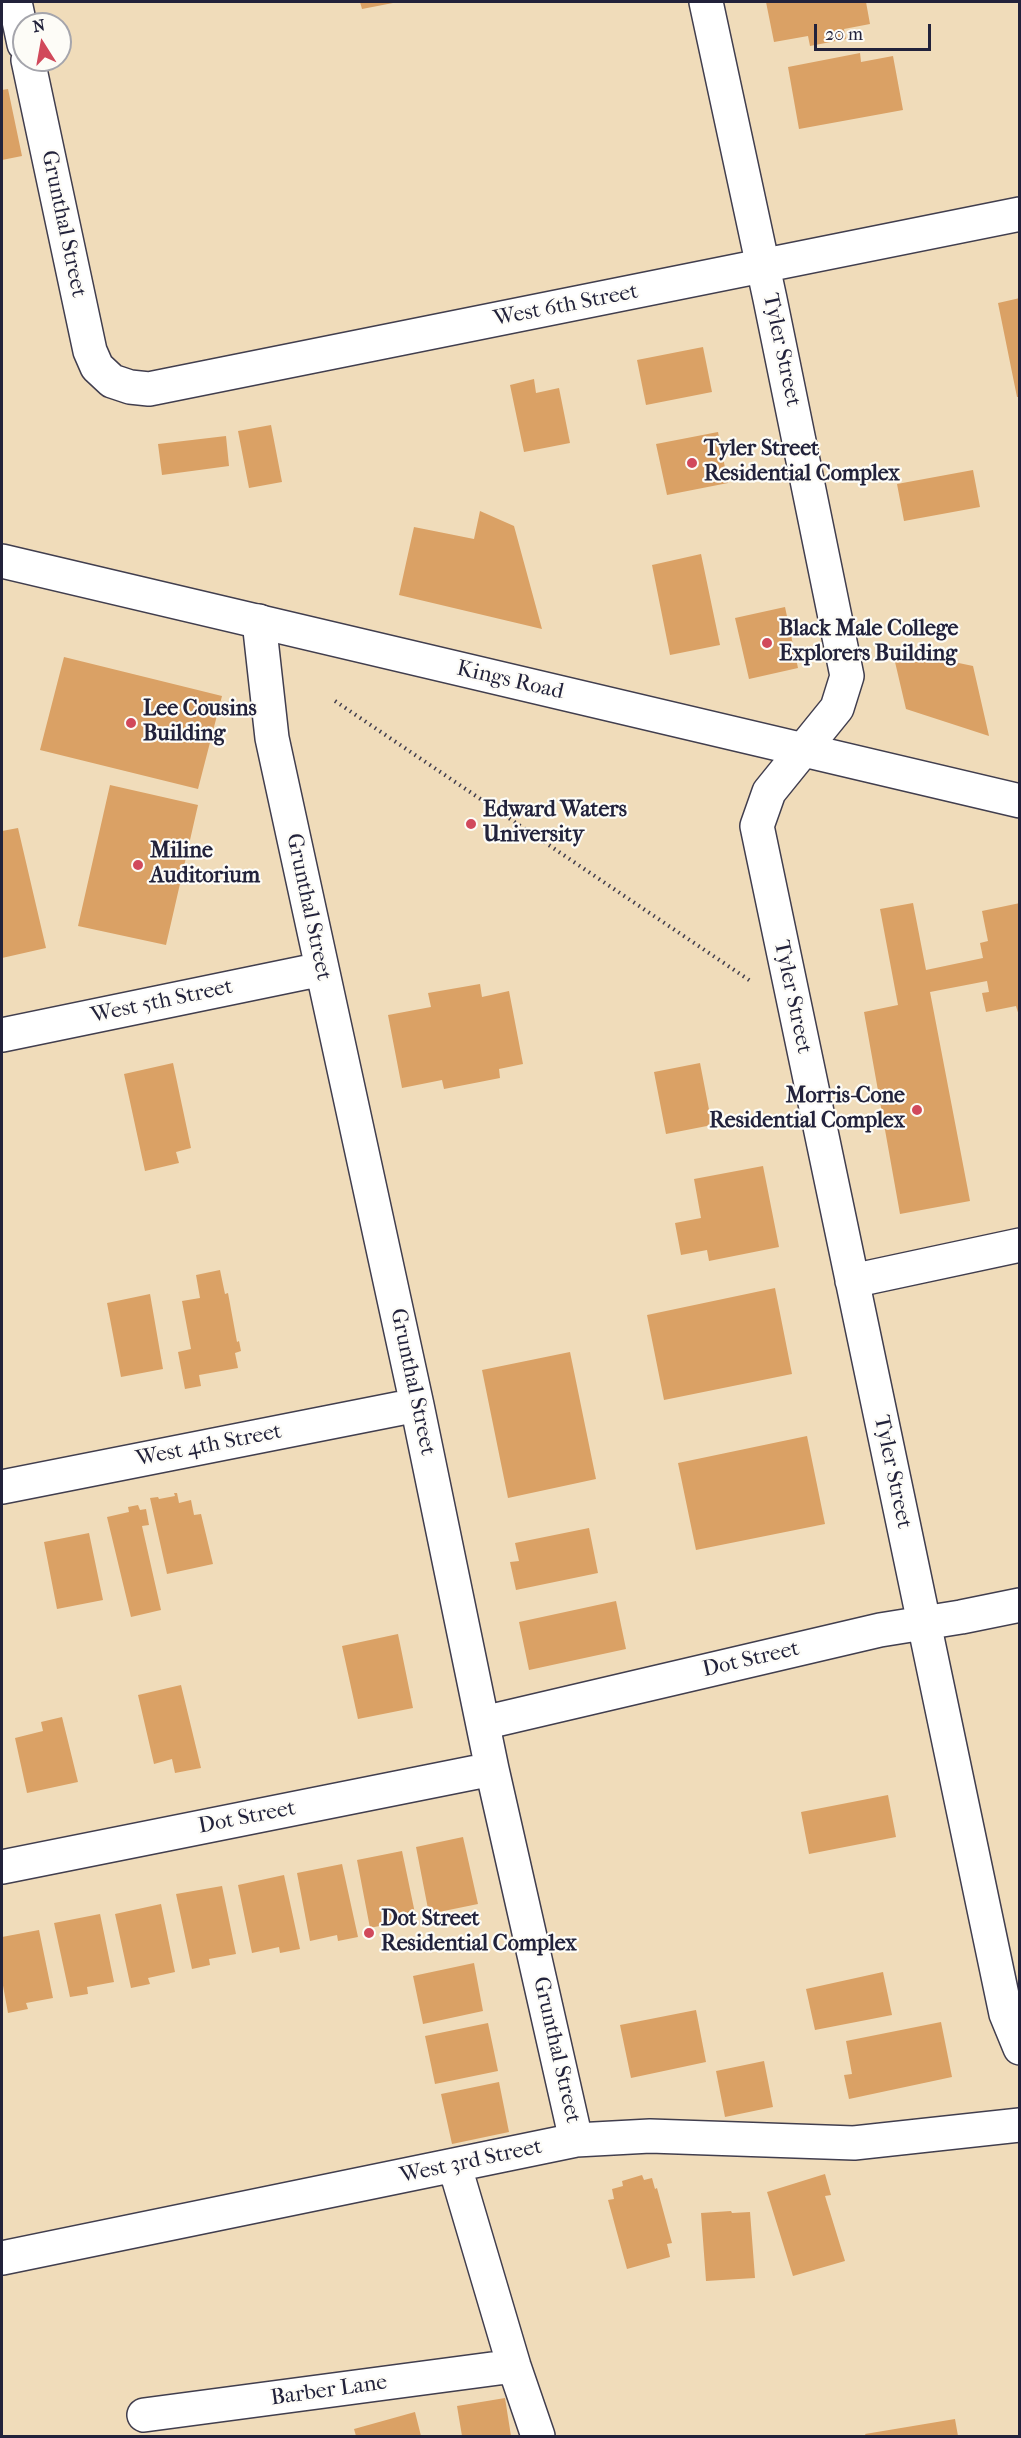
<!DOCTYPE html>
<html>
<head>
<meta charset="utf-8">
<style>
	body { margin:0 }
	#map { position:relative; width:1021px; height:2438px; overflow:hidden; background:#f0dcba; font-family:"IM FELL French Canon",serif }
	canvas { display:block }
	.frame { position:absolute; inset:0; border:3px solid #22223b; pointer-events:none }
	.north { position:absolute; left:12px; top:12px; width:60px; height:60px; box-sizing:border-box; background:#fdfcf7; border:2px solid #a5a5ac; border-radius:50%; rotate:349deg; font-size:16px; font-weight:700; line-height:24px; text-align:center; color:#22223b }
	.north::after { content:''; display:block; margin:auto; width:21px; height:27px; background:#d1495b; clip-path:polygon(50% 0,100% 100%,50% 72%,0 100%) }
	.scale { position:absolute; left:814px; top:24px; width:117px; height:27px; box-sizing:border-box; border:3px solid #22223b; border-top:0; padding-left:8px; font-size:18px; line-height:21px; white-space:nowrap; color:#22223b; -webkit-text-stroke:4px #fdfcf7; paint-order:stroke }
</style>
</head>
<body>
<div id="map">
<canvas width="1021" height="2438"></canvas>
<div class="frame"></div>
<div class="north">N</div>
<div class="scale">20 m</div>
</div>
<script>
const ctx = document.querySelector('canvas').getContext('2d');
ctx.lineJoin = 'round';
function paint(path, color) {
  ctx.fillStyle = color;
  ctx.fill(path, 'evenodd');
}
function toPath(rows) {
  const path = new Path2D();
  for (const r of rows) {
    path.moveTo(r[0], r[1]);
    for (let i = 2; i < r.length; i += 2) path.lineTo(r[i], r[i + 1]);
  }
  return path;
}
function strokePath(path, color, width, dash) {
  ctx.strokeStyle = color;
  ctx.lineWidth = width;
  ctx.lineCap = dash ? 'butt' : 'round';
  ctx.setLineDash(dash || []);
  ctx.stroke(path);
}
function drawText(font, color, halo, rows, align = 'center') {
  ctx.font = font + ' "IM FELL French Canon",serif';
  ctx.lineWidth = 4.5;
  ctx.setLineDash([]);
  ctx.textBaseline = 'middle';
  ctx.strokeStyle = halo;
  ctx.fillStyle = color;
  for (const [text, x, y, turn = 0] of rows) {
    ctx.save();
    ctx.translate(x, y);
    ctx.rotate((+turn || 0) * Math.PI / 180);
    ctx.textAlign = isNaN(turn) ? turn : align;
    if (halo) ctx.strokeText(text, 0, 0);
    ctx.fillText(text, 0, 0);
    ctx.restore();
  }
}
const building = toPath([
	[360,2,393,2,393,3,362,9],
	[766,2,866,2,870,24,844,29,846,39,810,46,808,36,774,42],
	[860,53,861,62,893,56,903,110,799,129,788,67],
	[8,89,22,156,2,160,2,90],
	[1020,298,1020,397,1017,397,998,303],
	[703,347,712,392,646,405,637,360],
	[534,379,536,393,559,388,570,443,524,452,510,385],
	[271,425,282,482,249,488,238,431],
	[718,432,728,483,667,495,656,444],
	[226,436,229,466,162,475,158,444],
	[973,470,980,507,904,521,897,484],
	[480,511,514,526,542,629,399,595,414,527,474,539],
	[701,554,720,645,670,655,652,565],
	[785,607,798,668,749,679,735,618],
	[892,649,973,666,989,736,906,709],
	[64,657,222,696,198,789,40,750],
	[110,785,198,805,166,945,78,926],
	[18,828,46,948,2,958,2,831],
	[913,903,926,970,983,958,980,943,988,941,982,911,1020,903,1020,1019,1016,1006,986,1012,982,993,989,992,987,981,930,992,970,1201,900,1214,864,1012,898,1005,880,909],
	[480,984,482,997,509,991,523,1064,499,1069,500,1078,444,1089,442,1080,402,1088,388,1015,431,1007,428,993],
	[173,1063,191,1148,176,1152,179,1163,145,1171,124,1074],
	[700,1063,712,1125,666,1134,654,1072],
	[763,1166,779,1247,709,1261,707,1250,681,1255,675,1223,701,1218,694,1179],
	[220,1270,225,1294,228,1293,237,1342,239,1341,241,1351,235,1353,238,1368,199,1375,201,1386,185,1389,178,1352,191,1349,182,1301,200,1298,196,1275],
	[775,1288,792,1374,664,1400,647,1315],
	[150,1294,163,1369,121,1377,107,1303],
	[570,1352,596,1479,508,1498,482,1370],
	[807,1436,825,1524,696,1550,678,1463],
	[174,1493,177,1493,179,1503,191,1500,194,1515,201,1514,213,1564,167,1574,150,1498,158,1497,159,1499,175,1496],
	[138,1505,140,1510,146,1509,149,1525,142,1526,161,1610,131,1617,107,1517,129,1512,128,1507],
	[589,1528,598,1573,516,1590,510,1562,519,1561,515,1543],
	[89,1533,103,1600,57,1609,44,1542],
	[616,1601,626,1649,529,1670,519,1622],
	[398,1634,413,1708,358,1719,342,1646],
	[181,1685,201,1768,175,1773,172,1759,154,1764,138,1695],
	[62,1717,78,1782,27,1793,15,1738,43,1731,41,1722],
	[888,1795,896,1837,809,1854,801,1812],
	[463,1837,478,1904,429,1914,416,1847],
	[402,1851,416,1918,370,1928,357,1860],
	[342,1864,358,1937,338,1941,337,1935,310,1941,297,1873],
	[284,1875,300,1949,280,1953,279,1947,252,1953,238,1885],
	[222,1886,236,1954,209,1959,210,1965,192,1969,176,1894],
	[161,1904,175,1972,148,1978,150,1984,131,1988,115,1914],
	[100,1914,114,1982,87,1987,88,1994,70,1997,54,1923],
	[39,1930,53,1998,26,2003,28,2009,8,2013,2,1980,2,1937],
	[474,1963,483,2011,423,2024,413,1976],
	[883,1972,892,2015,815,2030,806,1989],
	[696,2010,706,2062,631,2078,620,2025],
	[941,2022,952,2077,849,2099,844,2075,852,2074,846,2041],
	[488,2023,498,2071,435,2084,425,2036],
	[764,2061,773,2107,725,2117,716,2071],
	[499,2082,509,2132,452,2144,441,2094],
	[825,2174,831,2195,825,2196,845,2261,793,2276,767,2192],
	[642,2175,644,2180,652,2178,655,2189,657,2188,672,2243,667,2244,670,2257,627,2269,608,2200,614,2199,612,2189,623,2186,622,2181],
	[731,2211,732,2213,750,2212,755,2278,706,2281,701,2213],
	[505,2398,511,2436,462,2436,457,2406],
	[415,2412,421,2436,356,2436,354,2429],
	[955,2419,958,2436,866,2436,865,2434]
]);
const path = toPath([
	[335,701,752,982]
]);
const minor = toPath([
	[15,2,24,44],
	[706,2,770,299,847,676,837,708,769,792,757,826,1006,2014,1020,2048],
	[28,60,90,351,97,367,112,381,130,387,149,389,1020,214],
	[259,621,272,738,417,1405,492,1769,576,2140],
	[2,1035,322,969],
	[852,1281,1020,1245],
	[2,1487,417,1405],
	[483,1723,880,1630,961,1617,1020,1605],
	[2,1867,492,1769],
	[455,2167,514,2366,538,2436],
	[2,2258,576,2140,650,2136,854,2143,1020,2125],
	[144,2415,514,2366]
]);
const primary = toPath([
	[2,561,1020,801]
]);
const markers = [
	[692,463,6,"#d1495b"],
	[767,643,6,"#d1495b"],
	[131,723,6,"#d1495b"],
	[471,824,6,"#d1495b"],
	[138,865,6,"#d1495b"],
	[917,1110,6,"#d1495b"],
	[369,1933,6,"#d1495b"]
];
const streetNames = [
	["Grunthal Street",63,224,78],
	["West 6th Street",566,306,-11],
	["Tyler Street",781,350,78],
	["Kings Road",510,681,13],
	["Grunthal Street",308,907,78],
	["Tyler Street",792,997,78],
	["West 5th Street",162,1002,-12],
	["Grunthal Street",412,1382,78],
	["West 4th Street",209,1446,-11],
	["Tyler Street",892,1472,78],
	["Dot Street",751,1660,-13],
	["Dot Street",247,1818,-11],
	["Grunthal Street",556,2050,77],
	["West 3rd Street",471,2162,-12],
	["Barber Lane",329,2391,-8]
];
const poiNames = [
	["Tyler Street",704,450],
	["Residential Complex",704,475],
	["Black Male College",779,630],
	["Explorers Building",779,655],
	["Lee Cousins",143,710],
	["Building",143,735],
	["Edward Waters",483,811],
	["University",483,836],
	["Miline",150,852],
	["Auditorium",150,877],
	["Morris-Cone",905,1097,"right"],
	["Residential Complex",905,1122,"right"],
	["Dot Street",381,1920],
	["Residential Complex",381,1945]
];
paint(building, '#daa165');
strokePath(minor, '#413e4e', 36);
strokePath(primary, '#413e4e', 36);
strokePath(path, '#413e4e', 4, [1.5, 4.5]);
strokePath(minor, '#fff', 33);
strokePath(primary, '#fff', 33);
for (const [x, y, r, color] of markers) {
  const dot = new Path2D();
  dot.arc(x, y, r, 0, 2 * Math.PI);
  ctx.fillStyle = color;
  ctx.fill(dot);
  strokePath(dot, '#fdfcf7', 2);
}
drawText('22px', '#22223b', '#fdfcf7', streetNames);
drawText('bold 22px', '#22223b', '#fdfcf7', poiNames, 'left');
</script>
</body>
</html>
